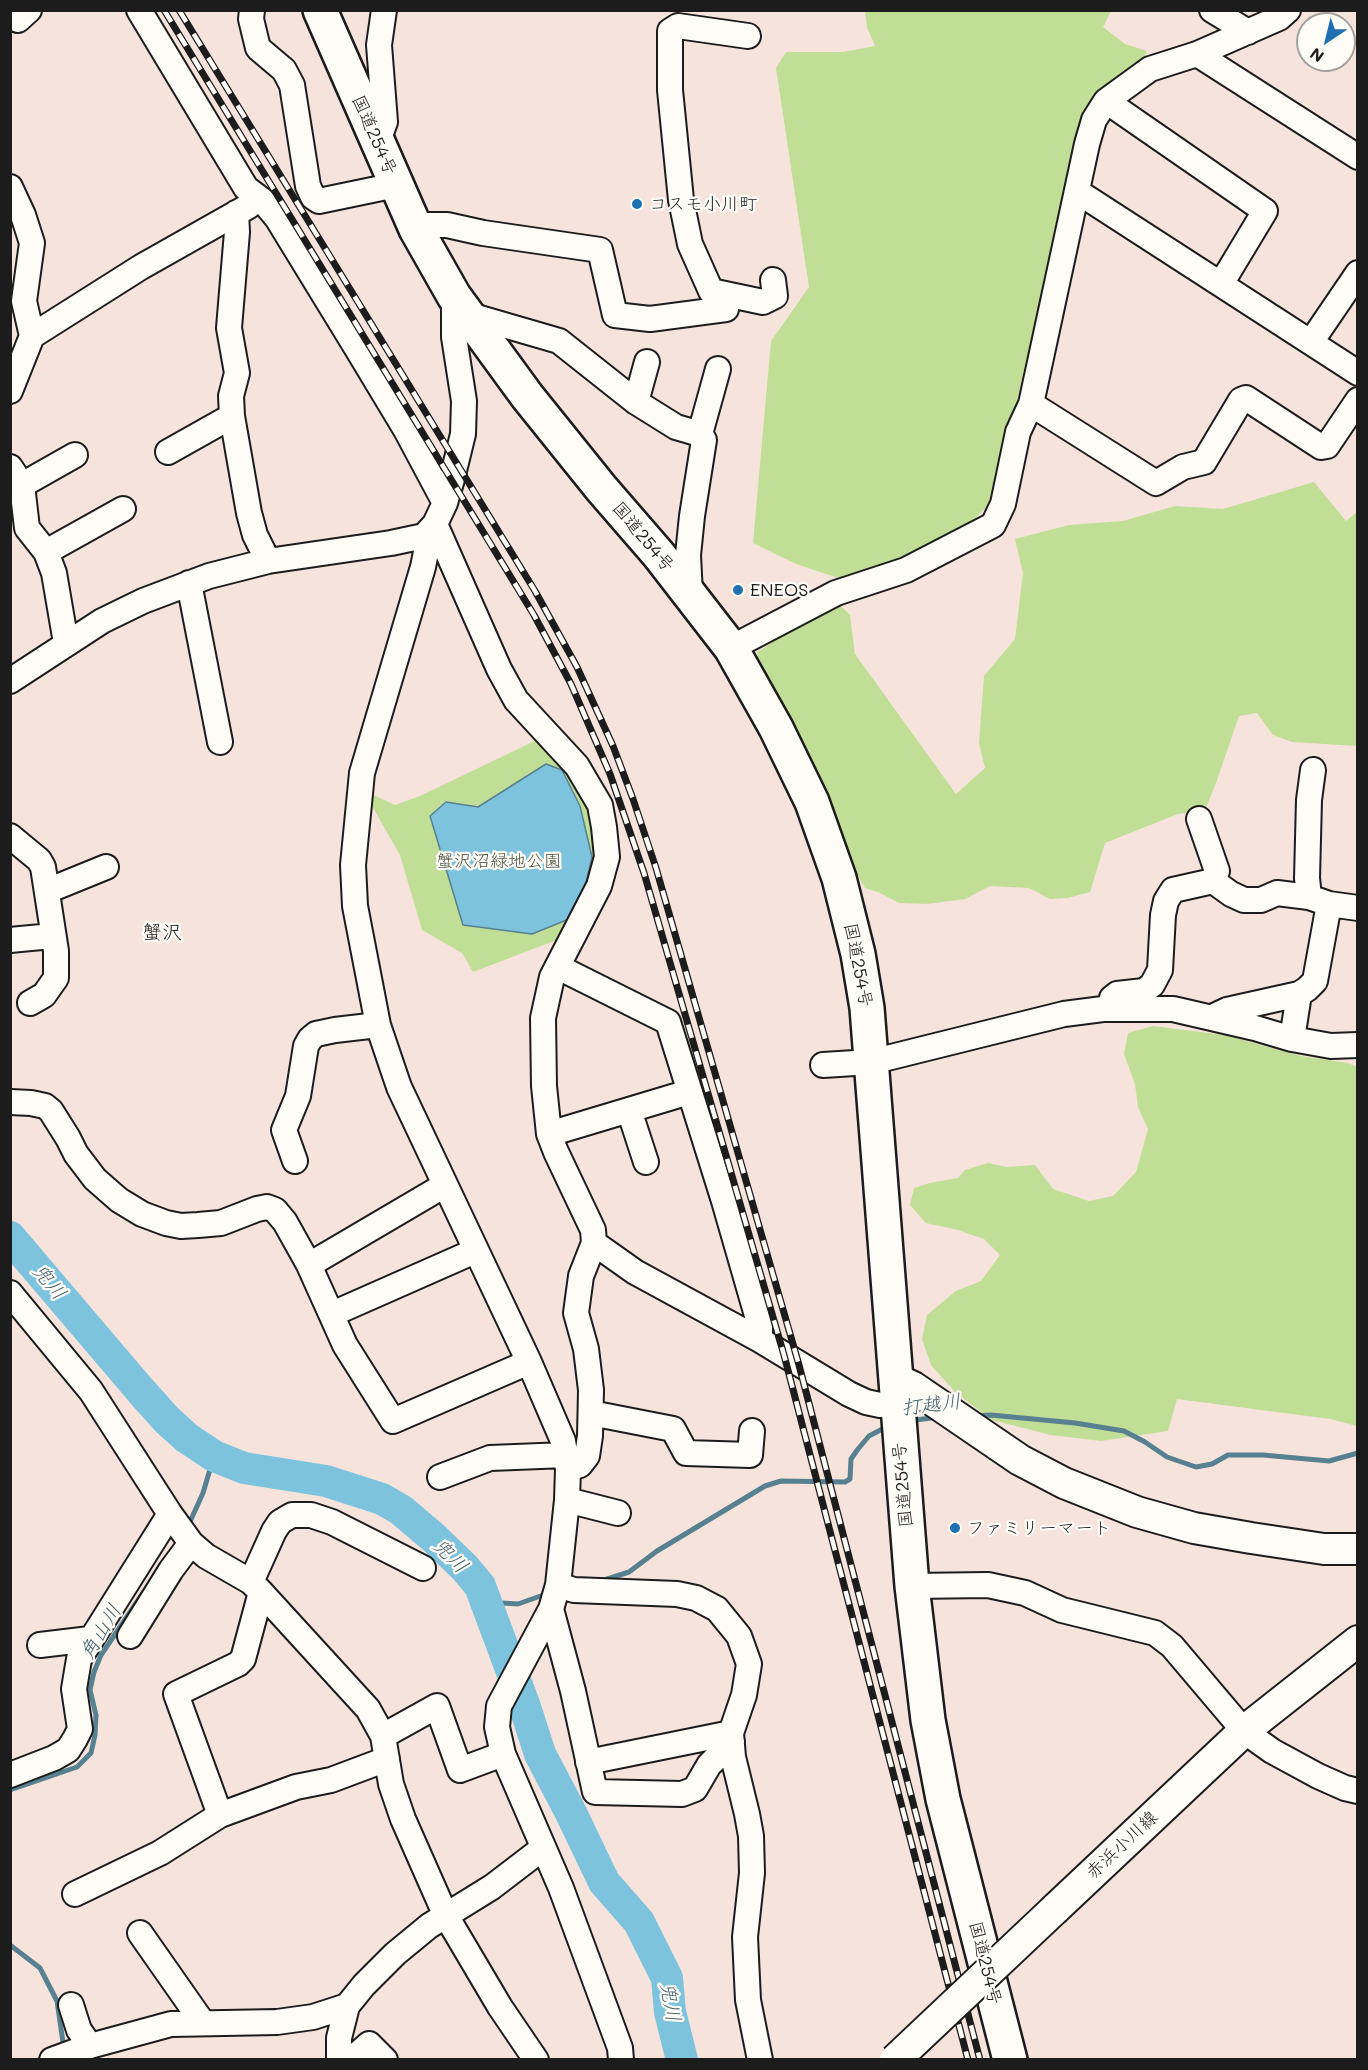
<!DOCTYPE html>
<html>
<head>
<meta charset="utf-8">
<style>
	body { margin:0 }
	#map { position:relative; width:1368px; height:2070px; overflow:hidden; background:#f6e4dc; font-family:Mali,sans-serif }
	canvas { display:block }
	.frame { position:absolute; inset:0; border:12px solid #1c1c1c; pointer-events:none }
	.north { position:absolute; left:1296px; top:12px; width:60px; height:60px; box-sizing:border-box; background:#fdfcf7; border:2px solid #a3a29f; border-radius:50%; rotate:215deg; font-size:16px; font-weight:700; line-height:24px; text-align:center; color:#1c1c1c }
	.north::after { content:''; display:block; margin:auto; width:21px; height:27px; background:#1f6fb2; clip-path:polygon(50% 0,100% 100%,50% 72%,0 100%) }
</style>
</head>
<body>
<div id="map">
<canvas width="1368" height="2070"></canvas>
<div class="frame"></div>
<div class="north">N</div>
</div>
<script>
const ctx = document.querySelector('canvas').getContext('2d');
ctx.lineJoin = 'round';
function paint(path, color) {
  ctx.fillStyle = color;
  ctx.fill(path, 'evenodd');
}
function toPath(rows) {
  const path = new Path2D();
  for (const r of rows) {
    path.moveTo(r[0], r[1]);
    for (let i = 2; i < r.length; i += 2) path.lineTo(r[i], r[i + 1]);
  }
  return path;
}
function strokePath(path, color, width, dash) {
  ctx.strokeStyle = color;
  ctx.lineWidth = width;
  ctx.lineCap = dash ? 'butt' : 'round';
  ctx.setLineDash(dash || []);
  ctx.stroke(path);
}
function drawText(font, color, halo, rows, align = 'center') {
  ctx.font = font + ' Mali,"Klee One",sans-serif';
  ctx.lineWidth = 4.5;
  ctx.setLineDash([]);
  ctx.textBaseline = 'middle';
  ctx.strokeStyle = halo;
  ctx.fillStyle = color;
  for (const [text, x, y, turn = 0] of rows) {
    ctx.save();
    ctx.translate(x, y);
    ctx.rotate((+turn || 0) * Math.PI / 180);
    ctx.textAlign = isNaN(turn) ? turn : align;
    if (halo) ctx.strokeText(text, 0, 0);
    ctx.fillText(text, 0, 0);
    ctx.restore();
  }
}
const green = toPath([
	[865,11,1111,11,1103,27,1125,44,1147,51,1138,72,1086,108,993,501,963,530,905,561,841,579,796,564,753,543,771,341,809,287,776,68,786,52,843,52,875,46,867,27],
	[1314,482,1346,521,1357,512,1357,746,1292,742,1273,735,1257,713,1239,716,1216,783,1205,810,1178,814,1105,843,1090,892,1068,898,1050,899,1029,888,990,886,965,899,927,904,899,903,880,893,865,888,852,866,759,669,757,652,790,631,841,606,850,615,855,654,956,794,985,768,979,743,984,676,1015,639,1023,573,1015,539,1069,525,1123,521,1175,506,1223,509],
	[543,737,589,800,600,860,562,938,473,972,462,953,422,930,400,855,368,799,369,793,395,805,420,796],
	[1153,1026,1225,1035,1301,1056,1348,1063,1357,1067,1357,1426,1330,1419,1177,1399,1168,1431,1101,1441,1051,1435,992,1420,955,1392,931,1365,922,1339,927,1315,956,1291,981,1281,1000,1255,984,1239,958,1230,926,1223,910,1205,914,1188,930,1183,958,1178,965,1170,988,1163,1006,1167,1035,1165,1053,1189,1089,1201,1113,1196,1136,1172,1148,1129,1138,1107,1135,1084,1124,1054,1128,1033]
]);
const water = toPath([
	[546,764,562,770,580,806,592,857,586,883,569,919,532,934,463,925,430,816,446,802,478,807,546,764]
]);
const stream = toPath([
	[974,1416,991,1415,1075,1423,1124,1431,1145,1442,1167,1457,1196,1467,1212,1464,1228,1455,1263,1455,1329,1461,1358,1453],
	[909,1421,938,1417],
	[188,1526,203,1493,214,1456],
	[601,1581,629,1572,657,1551,765,1486,781,1481,845,1482,850,1479,851,1459,858,1449,869,1436,888,1426],
	[487,1602,518,1604,549,1593],
	[10,1790,77,1767,91,1753,95,1735,96,1715,90,1690,94,1672,101,1655,143,1593],
	[10,1945,40,1968,57,2001,64,2049]
]);
const river = toPath([
	[10,1237,141,1391,167,1420,187,1438,214,1456,244,1468,326,1481,382,1499,401,1510,434,1538,465,1568,480,1586,524,1704,540,1754,571,1813,604,1882,639,1922,667,1978,670,2012,682,2060]
]);
const minor = toPath([
	[139,10,246,188,262,200,277,218,359,352,406,430,445,503],
	[252,10,251,19,258,48,284,70,292,85,308,186,313,197,319,201,396,185],
	[1212,10,1248,32],
	[18,20,29,10],
	[1197,54,1358,157],
	[1106,101,1265,211,1221,284],
	[377,144,385,122,379,45,384,10],
	[10,187,23,215,32,243,24,301,32,336],
	[1078,192,1358,373],
	[236,213,237,232,229,328,237,373,231,396,232,416,249,513,255,535,268,561],
	[416,229,428,225,447,225,483,233,600,250,615,315,650,319,726,309],
	[711,291,763,302,775,296,773,280],
	[726,309,711,291,690,244,681,200,670,90,670,31,678,26,748,36],
	[466,314,559,341,636,402,676,427,700,434,704,440,692,516,688,555,690,594],
	[1311,342,1358,273],
	[10,391,32,336,141,267,249,206],
	[636,402,647,362],
	[1031,404,1156,483,1183,467,1204,462,1241,400,1246,398,1321,447,1327,446,1358,400],
	[700,434,718,369],
	[168,452,232,416],
	[10,467,22,485,27,528,46,552,54,573,66,643],
	[22,485,75,455],
	[435,524,499,669,516,700,577,766,600,805,604,827,607,857,599,886,552,977,543,1018,544,1086,549,1134,556,1152,593,1230,594,1243,581,1276,576,1313,586,1349,591,1390,590,1436,587,1456,580,1465,568,1469],
	[424,536,426,552,423,567,362,773,353,865,355,906,378,1025,399,1087,529,1362,563,1441,568,1469,567,1500,558,1585,551,1609,499,1706,497,1727,503,1754,561,1888,620,2048,621,2060],
	[46,552,123,509],
	[189,583,220,742],
	[731,648,836,593,906,570,993,525,1003,504,1018,432,1031,404,1087,144,1094,120,1106,101,1150,69,1197,54,1279,18,1288,10],
	[10,681,102,621,143,601,209,576,268,561,391,543,424,536,435,524,445,503,452,479,463,434,464,401,454,337,454,296],
	[10,836,39,860,43,867,56,951,56,978,44,995,30,1003],
	[1213,881,1231,894,1244,900,1261,900,1277,893,1309,897,1329,904,1358,908],
	[47,891,106,867],
	[1309,897,1307,878,1309,800,1313,770],
	[10,940,52,936],
	[558,967,668,1022,724,1201,760,1326,760,1340],
	[1112,998,1117,994,1144,991,1152,985,1160,970,1163,915,1166,901,1173,890,1213,881,1217,871,1199,819],
	[1212,1017,1227,1010,1299,994,1307,989,1315,981,1329,904],
	[1292,1039,1299,994],
	[823,1065,871,1062,1064,1014,1103,1009,1173,1009,1255,1028,1292,1039,1331,1046,1358,1045],
	[10,1102,31,1103,45,1106,51,1111,68,1138,76,1154,95,1179,119,1200,142,1214,166,1223,181,1226,198,1225,221,1223,257,1209,267,1207,275,1210,285,1222,309,1265],
	[629,1110,646,1162],
	[549,1134,689,1092],
	[295,1161,284,1130,298,1096,306,1046,310,1039,316,1034,335,1030,378,1025],
	[445,1185,309,1265,345,1345,393,1421,529,1362],
	[594,1243,635,1272,760,1340,849,1394,866,1402,880,1405,898,1401],
	[10,1293,91,1391,170,1514,191,1543,206,1556,251,1582,261,1592,368,1709,383,1736,391,1784,403,1819,445,1914,500,2007,536,2060],
	[339,1311,475,1251],
	[591,1413,673,1429,686,1453,750,1455,752,1431],
	[440,1477,490,1458,566,1455],
	[567,1500,618,1513],
	[251,1582,274,1531,280,1522,292,1515,311,1515,332,1522,423,1568],
	[558,1585,574,1590,677,1594,696,1598,717,1609,739,1636,749,1664,744,1695,731,1733,733,1757,747,1814,751,1836,752,1873,745,1937,748,2000,760,2060],
	[912,1586,988,1585,1025,1593,1062,1610,1155,1633,1172,1646,1244,1731,1272,1751,1318,1776,1345,1788,1358,1791],
	[551,1609,573,1691,595,1792,682,1794,695,1789,709,1765,732,1742],
	[130,1636,171,1570,191,1543],
	[40,1645,90,1639],
	[383,1736,437,1706,460,1770,503,1754],
	[588,1762,731,1733],
	[10,1775,54,1758,68,1750,75,1739,80,1729,74,1689,79,1659,170,1514],
	[220,1815,176,1694,238,1664,243,1659,261,1592],
	[75,1894,160,1853,220,1815,296,1787,331,1780,387,1759],
	[140,1933,203,2023],
	[71,2005,79,2030,90,2046],
	[52,2060,90,2046,171,2024,277,2022,313,2017,347,2006],
	[339,2060,339,2038,347,2006,364,1985,395,1954,429,1926,492,1887,543,1848],
	[351,2060,369,2044,385,2060]
]);
const major = toPath([
	[896,1379,913,1387,1020,1460,1064,1483,1137,1512,1194,1528,1251,1538,1324,1549,1358,1549],
	[1055,1909,1244,1731,1358,1641]
]);
const highway = toPath([
	[320,10,416,229,454,296,527,396,601,488,659,555,731,648,776,728,812,802,839,878,858,954,867,1008,912,1586,928,1720,943,1799,1010,2060]
]);
const rail = toPath([
	[164,10,534,615,571,684,610,774,644,873,784,1355,968,2060],
	[179,10,535,591,577,667,613,746,633,799,656,868,799,1365,980,2060]
]);
const majorBridge = toPath([
	[895,2060,1055,1909]
]);
const markers = [
	[637,204,6,"#1f6fb2"],
	[738,590,6,"#1f6fb2"],
	[955,1528,6,"#1f6fb2"]
];
const streetNames = [
	["国道254号",374,135,66],
	["国道254号",643,537,50],
	["国道254号",858,965,79],
	["国道254号",903,1485,-95],
	["赤浜小川線",1122,1845,-43],
	["国道254号",985,1963,76]
];
const poiNames = [
	["コスモ小川町",649,204],
	["ENEOS",750,590],
	["ファミリーマート",967,1528]
];
const parkNames = [
	["蟹沢沼緑地公園",499,861]
];
const neighbourhoodNames = [
	["蟹沢",162,933]
];
const waterNames = [
	["兜川",49,1282,50],
	["打越川",931,1405,-7],
	["兜川",450,1556,45],
	["角山川",101,1632,-59],
	["兜川",670,2002,80]
];
paint(green, '#c1de96');
paint(water, '#7ec3de');
strokePath(water, '#578090', 1.5);
strokePath(stream, '#578090', 5);
strokePath(river, '#7ec3de', 32);
strokePath(minor, '#1c1c1c', 28);
strokePath(major, '#1c1c1c', 34);
strokePath(highway, '#1c1c1c', 38);
strokePath(minor, '#fdfcf7', 24);
strokePath(major, '#fdfcf7', 30);
strokePath(highway, '#fdfcf7', 33);
strokePath(rail, '#1c1c1c', 7);
strokePath(rail, '#fdfcf7', 4.5, [14]);
strokePath(majorBridge, '#1c1c1c', 34, []);
strokePath(majorBridge, '#fdfcf7', 30);
for (const [x, y, r, color] of markers) {
  const dot = new Path2D();
  dot.arc(x, y, r, 0, 2 * Math.PI);
  ctx.fillStyle = color;
  ctx.fill(dot);
  strokePath(dot, '#fdfcf7', 2);
}
drawText('18px', '#1c1c1c', '#fdfcf7', streetNames);
drawText('18px', '#1c1c1c', '#fdfcf7', poiNames, 'left');
drawText('18px', '#4e5641', '#fdfcf7', parkNames);
drawText('20px', '#1c1c1c', '#fdfcf7', neighbourhoodNames);
drawText('italic 20px', '#435f6a', '#fdfcf7', waterNames);
</script>
</body>
</html>
